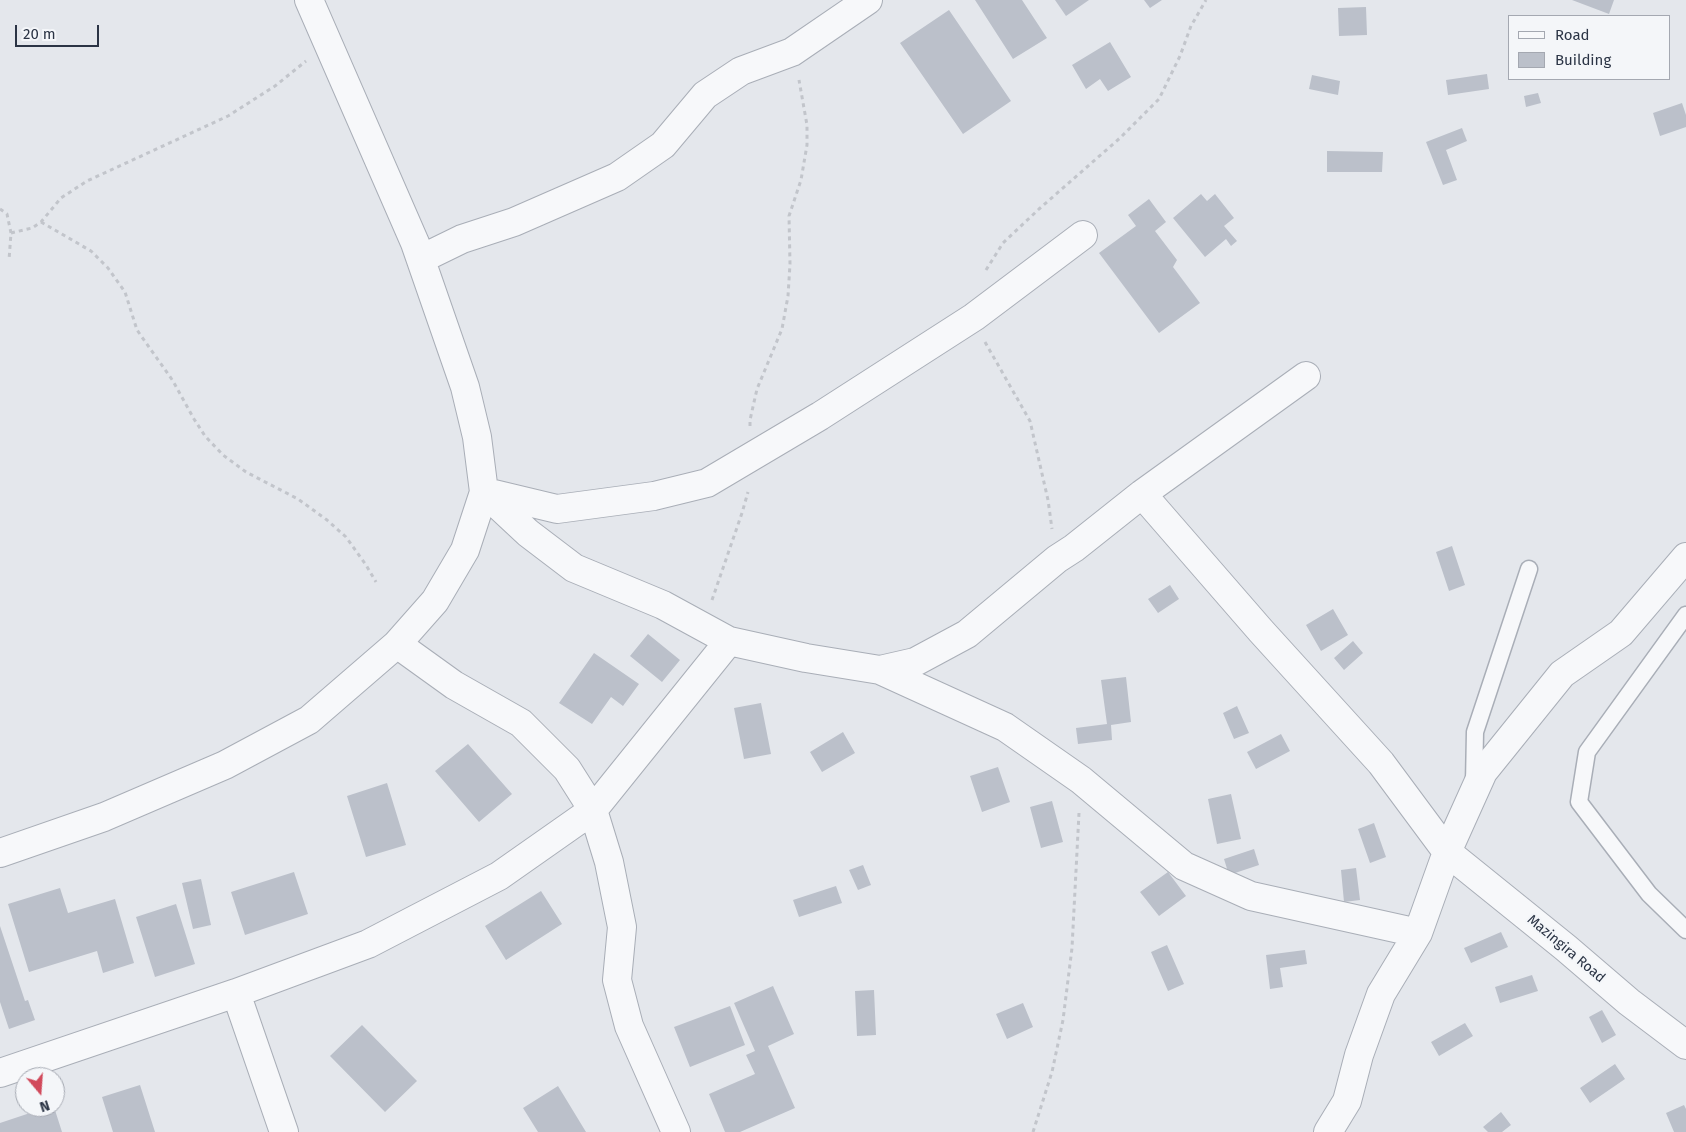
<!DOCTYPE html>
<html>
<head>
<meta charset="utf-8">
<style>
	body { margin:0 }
	#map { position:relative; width:1686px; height:1132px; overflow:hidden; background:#e4e7ec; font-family:"Fira Sans",sans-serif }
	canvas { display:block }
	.legend { position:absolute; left:1508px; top:15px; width:162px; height:65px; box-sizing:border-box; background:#f4f6f9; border:1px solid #a4a8b1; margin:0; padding:6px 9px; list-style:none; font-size:15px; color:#2b3445 }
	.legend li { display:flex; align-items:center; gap:10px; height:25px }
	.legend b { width:25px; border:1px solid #a4a8b1 }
	.north { position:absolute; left:15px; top:1067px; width:50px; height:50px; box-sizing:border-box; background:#f4f6f9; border:1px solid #a4a8b1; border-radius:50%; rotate:162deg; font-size:14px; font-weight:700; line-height:20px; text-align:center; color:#2b3445 }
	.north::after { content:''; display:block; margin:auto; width:18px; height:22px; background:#d1495b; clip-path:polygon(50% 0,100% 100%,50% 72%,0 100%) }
	.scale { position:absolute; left:15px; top:25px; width:84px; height:22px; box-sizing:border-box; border:2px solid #2b3445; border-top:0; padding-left:6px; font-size:15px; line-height:18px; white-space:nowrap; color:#2b3445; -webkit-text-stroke:4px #f4f6f9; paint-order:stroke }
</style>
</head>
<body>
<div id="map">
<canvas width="1686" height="1132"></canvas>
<ul class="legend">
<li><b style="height:6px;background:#f7f8fa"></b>Road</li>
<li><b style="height:14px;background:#bbc0ca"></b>Building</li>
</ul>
<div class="north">N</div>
<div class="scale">20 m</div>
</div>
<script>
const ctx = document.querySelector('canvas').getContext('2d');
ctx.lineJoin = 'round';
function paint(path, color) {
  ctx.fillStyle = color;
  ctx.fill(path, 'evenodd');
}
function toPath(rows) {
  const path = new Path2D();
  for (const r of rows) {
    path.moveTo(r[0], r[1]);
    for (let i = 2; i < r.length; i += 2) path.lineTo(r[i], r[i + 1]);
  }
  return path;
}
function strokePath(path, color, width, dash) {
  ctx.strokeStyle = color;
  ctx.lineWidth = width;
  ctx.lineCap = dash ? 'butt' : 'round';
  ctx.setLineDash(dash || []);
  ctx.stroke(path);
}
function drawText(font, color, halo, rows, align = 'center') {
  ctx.font = font + ' "Fira Sans",sans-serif';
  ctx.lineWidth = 4.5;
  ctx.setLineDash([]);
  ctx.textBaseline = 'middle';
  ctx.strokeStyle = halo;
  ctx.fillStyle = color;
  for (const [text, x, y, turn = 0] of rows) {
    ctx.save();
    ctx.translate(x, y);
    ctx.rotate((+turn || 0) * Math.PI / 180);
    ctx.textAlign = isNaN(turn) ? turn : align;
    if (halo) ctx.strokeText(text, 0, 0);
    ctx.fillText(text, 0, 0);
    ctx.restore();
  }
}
const building = toPath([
	[975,0,1022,0,1047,38,1013,59],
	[1055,0,1089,0,1066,16],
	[1144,0,1162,0,1150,8],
	[1572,0,1614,0,1609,14],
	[1366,7,1367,35,1339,36,1338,8],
	[949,10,1011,101,963,134,900,43],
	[1110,42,1131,77,1108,91,1100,79,1086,89,1072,65],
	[1487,74,1489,89,1448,95,1446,80],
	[1312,75,1340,81,1338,95,1309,89],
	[1538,93,1541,103,1526,107,1524,96],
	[1682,103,1686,115,1686,127,1660,136,1653,113],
	[1462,128,1467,141,1446,150,1457,180,1443,185,1426,142],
	[1327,151,1383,152,1382,172,1327,172],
	[1201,194,1207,201,1215,194,1234,218,1224,226,1237,241,1231,246,1226,239,1205,257,1173,218],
	[1149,199,1166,222,1155,231,1177,260,1173,267,1200,303,1159,333,1099,253,1136,226,1128,215],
	[1452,546,1465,585,1449,591,1436,552],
	[1170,585,1179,599,1158,613,1148,599],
	[1333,609,1348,635,1321,651,1306,625],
	[648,634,680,660,662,682,630,656],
	[1353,641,1363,653,1344,670,1334,658],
	[594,653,639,684,623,706,611,697,592,724,559,703],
	[1126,677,1131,722,1111,725,1112,740,1078,744,1076,728,1107,724,1101,680],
	[761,703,771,754,744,759,734,708],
	[1237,706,1249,733,1234,739,1223,713],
	[843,732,855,753,822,772,810,752],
	[1281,734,1290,751,1256,769,1247,752],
	[468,744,512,794,479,822,435,771],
	[998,767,1010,802,982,812,970,776],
	[387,783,406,845,366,857,347,796],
	[1231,794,1241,839,1217,844,1208,799],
	[1052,801,1063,842,1041,848,1030,807],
	[1374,823,1386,857,1370,863,1358,829],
	[1254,849,1259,865,1229,875,1224,859],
	[863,865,871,885,858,890,849,870],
	[1356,868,1360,900,1344,902,1341,870],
	[294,872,308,914,245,935,231,892],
	[1168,872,1186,896,1159,916,1140,892],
	[201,879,211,925,193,929,182,883],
	[836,886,842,903,799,917,793,900],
	[60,888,68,913,115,899,134,963,103,973,97,951,29,972,8,904],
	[541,891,562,924,506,960,485,926],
	[176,904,195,964,155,977,136,917],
	[0,926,25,1001,28,1000,35,1020,9,1029,0,1002],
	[1501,932,1508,947,1471,963,1464,948],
	[1167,945,1184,984,1168,991,1151,952],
	[1305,950,1307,964,1280,968,1283,987,1270,989,1266,955],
	[1532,975,1538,991,1500,1003,1495,987],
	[773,986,794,1034,768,1046,795,1108,740,1132,725,1132,709,1094,755,1074,746,1055,755,1051,734,1003],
	[874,990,876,1035,857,1036,855,991],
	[1023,1003,1033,1027,1007,1039,996,1014],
	[730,1006,745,1045,690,1067,674,1027],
	[1602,1010,1616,1035,1602,1043,1589,1017],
	[1465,1023,1473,1036,1439,1056,1431,1042],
	[362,1025,417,1081,385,1112,330,1056],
	[1615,1064,1625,1079,1590,1103,1580,1088],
	[140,1085,155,1132,113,1132,102,1097],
	[558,1086,586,1132,538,1132,523,1108],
	[1684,1105,1686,1109,1686,1132,1674,1132,1666,1113],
	[48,1107,54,1107,62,1132,0,1132,0,1123],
	[1501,1112,1511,1125,1502,1132,1488,1132,1483,1127]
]);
const path = toPath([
	[0,209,7,214,11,233,9,260],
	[41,222,91,251,108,268,125,292,137,330,173,381,194,419,205,436,223,455,246,472,298,499,327,520,346,537,366,565,376,582],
	[11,233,32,228,41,222,61,198,87,181,228,116,275,86,306,61],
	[986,270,1003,243,1039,209,1120,138,1159,99,1180,56,1191,26,1206,0],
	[985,342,1030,421,1048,500,1052,529],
	[750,426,750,420,757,389,782,329,788,296,790,264,789,216,801,180,807,145,807,125,799,80],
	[712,600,742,513,748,492],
	[1033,1132,1052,1072,1063,1020,1072,948,1079,813]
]);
const service = toPath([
	[1686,615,1587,752,1579,802,1649,894,1686,930],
	[1474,783,1475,732,1529,569]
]);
const minor = toPath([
	[421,259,462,239,514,222,617,177,663,145,705,95,741,71,792,52,868,0],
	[484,492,528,533,574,568,663,605,729,641,806,658,880,670,915,662,967,634,1057,559,1074,548,1142,494,1306,376],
	[486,492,557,509,654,496,707,483,820,416,974,317,1083,235],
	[1142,494,1261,631,1381,763,1447,852,1418,933,1381,994,1359,1055,1347,1101,1328,1132],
	[1686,557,1621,633,1562,674,1483,772,1447,852,1566,948,1629,1002,1686,1045],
	[397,644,454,685,521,723,567,769,593,810,609,862,622,927,617,980,629,1026,676,1132],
	[880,670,1005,727,1081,780,1184,866,1251,896,1418,933],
	[0,853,104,817,225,765,309,720,397,644,435,601,465,550,484,492,477,437,465,387,415,243,309,0],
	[236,993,284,1132],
	[0,1073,236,993,368,944,499,876,593,810,729,641]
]);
const streetNames = [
	["Mazingira Road",1566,949,40]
];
paint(building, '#bbc0ca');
strokePath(service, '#a9aeb7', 19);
strokePath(minor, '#a9aeb7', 30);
strokePath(path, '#c2c5cb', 3, [4, 4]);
strokePath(service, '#f7f8fa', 16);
strokePath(minor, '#f7f8fa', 28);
drawText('14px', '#2b3445', '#f4f6f9', streetNames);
</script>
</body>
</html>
